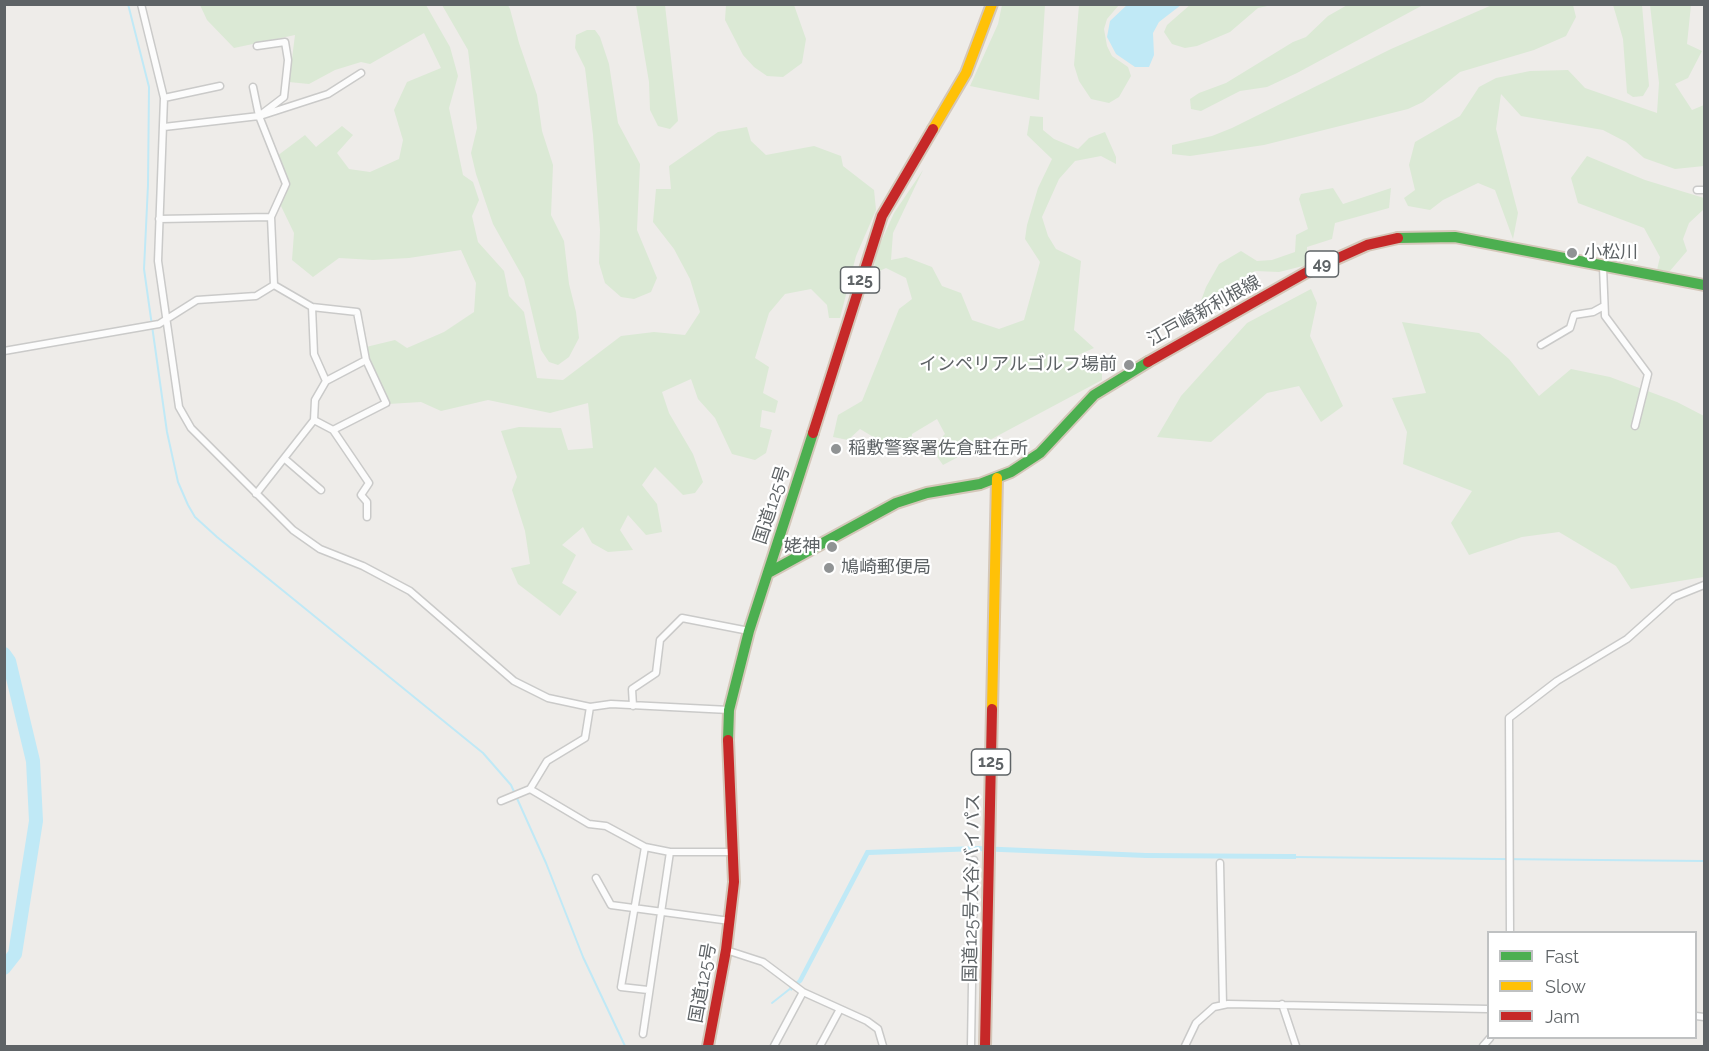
<!DOCTYPE html>
<html>
<head>
<meta charset="utf-8">
<style>
	body { margin:0 }
	#map { position:relative; width:1709px; height:1051px; overflow:hidden; background:#eeece9; font-family:Raleway,sans-serif }
	canvas { display:block }
	.frame { position:absolute; inset:0; border:6px solid #5e6366; pointer-events:none }
	.legend { position:absolute; left:1487px; top:931px; width:210px; height:108px; box-sizing:border-box; background:#fff; border:2px solid #bfc1c2; margin:0; padding:8px 10px; list-style:none; font-size:18px; color:#5e6366 }
	.legend li { display:flex; align-items:center; gap:12px; height:30px }
	.legend b { width:30px; border:2px solid #bfc1c2 }
</style>
</head>
<body>
<div id="map">
<canvas width="1709" height="1051"></canvas>
<div class="frame"></div>
<ul class="legend">
<li><b style="height:8px;background:#4caf50"></b>Fast</li>
<li><b style="height:8px;background:#ffc107"></b>Slow</li>
<li><b style="height:8px;background:#c62828"></b>Jam</li>
</ul>
</div>
<script>
const ctx = document.querySelector('canvas').getContext('2d');
ctx.lineJoin = 'round';
function paint(path, color) {
  ctx.fillStyle = color;
  ctx.fill(path, 'evenodd');
}
function toPath(rows) {
  const path = new Path2D();
  for (const r of rows) {
    path.moveTo(r[0], r[1]);
    for (let i = 2; i < r.length; i += 2) path.lineTo(r[i], r[i + 1]);
  }
  return path;
}
function strokePath(path, color, width, dash) {
  ctx.strokeStyle = color;
  ctx.lineWidth = width;
  ctx.lineCap = dash ? 'butt' : 'round';
  ctx.setLineDash(dash || []);
  ctx.stroke(path);
}
function drawText(font, color, halo, rows, align = 'center') {
  ctx.font = font + ' Raleway,"Noto Sans JP",sans-serif';
  ctx.lineWidth = 4.5;
  ctx.setLineDash([]);
  ctx.textBaseline = 'middle';
  ctx.strokeStyle = halo;
  ctx.fillStyle = color;
  for (const [text, x, y, turn = 0] of rows) {
    ctx.save();
    ctx.translate(x, y);
    ctx.rotate((+turn || 0) * Math.PI / 180);
    ctx.textAlign = isNaN(turn) ? turn : align;
    if (halo) ctx.strokeText(text, 0, 0);
    ctx.fillText(text, 0, 0);
    ctx.restore();
  }
}
const green = toPath([
	[1191,4,1272,4,1272,5,1258,8,1230,32,1197,46,1185,48,1172,44,1164,32,1167,25],
	[1349,4,1423,5,1297,73,1267,87,1240,91,1201,111,1191,109,1190,99,1199,93,1226,83,1293,42,1306,37,1328,16],
	[200,5,426,5,450,47,458,76,449,108,463,175,473,182,479,200,472,216,478,242,504,271,509,296,524,312,537,378,563,380,621,336,654,332,685,335,700,312,690,279,674,249,653,222,656,189,671,189,669,166,718,132,747,127,751,141,766,155,814,146,841,156,843,166,874,190,876,210,856,256,840,318,829,318,827,305,811,289,785,294,769,313,755,358,769,367,763,393,778,401,775,413,762,410,760,427,772,430,766,453,755,460,732,454,715,418,698,399,691,379,662,392,669,413,693,454,703,482,695,493,683,495,655,467,642,485,657,504,662,532,646,535,628,515,620,530,633,550,608,552,592,543,583,527,562,545,576,555,562,583,577,592,560,616,518,584,511,568,530,564,525,531,512,490,517,477,501,431,519,427,561,428,568,450,593,448,588,403,550,413,488,400,441,411,421,402,388,404,375,381,366,347,395,340,407,348,444,332,474,312,476,283,461,250,409,258,373,260,339,258,313,277,292,260,294,233,280,204,290,185,277,156,305,135,316,147,342,126,353,135,337,153,349,169,370,172,399,159,403,140,394,110,407,82,441,68,424,33,370,64,361,62,335,70,309,84,289,82,295,35,234,48,207,20],
	[442,5,508,5,510,9,519,43,537,95,542,131,553,165,551,215,564,241,569,284,576,312,579,338,569,357,558,365,549,362,541,350,524,279,493,224,476,174,471,153,477,128,468,50],
	[636,5,665,5,678,121,670,129,658,126,650,110,649,82],
	[726,5,794,5,806,39,802,63,783,77,767,76,754,67,743,55,725,20],
	[1002,5,1045,5,1039,100,970,86,998,24],
	[1079,5,1119,5,1107,19,1104,29,1107,46,1112,56,1128,67,1131,76,1119,97,1109,103,1091,99,1079,81,1074,65],
	[1492,5,1573,5,1576,17,1566,36,1534,50,1460,72,1423,102,1408,109,1264,145,1190,156,1172,154,1172,145,1212,136,1232,128,1391,49],
	[1613,5,1642,5,1649,86,1643,96,1633,97,1627,93,1623,39],
	[1650,5,1691,5,1687,44,1702,51,1688,78,1675,84,1692,110,1704,105,1704,166,1675,169,1644,158,1626,142,1603,130,1521,116,1501,94,1496,129,1518,213,1513,239,1495,190,1478,183,1443,200,1430,210,1408,206,1404,198,1415,190,1409,165,1415,142,1460,116,1479,87,1496,78,1530,71,1568,70,1585,88,1657,113,1659,83],
	[587,30,595,30,600,37,609,64,618,123,640,164,637,230,657,278,651,292,634,299,621,297,605,283,599,263,600,230,593,135,585,68,575,48,576,35],
	[1030,116,1043,117,1043,130,1054,139,1078,149,1089,138,1105,132,1116,157,1116,164,1101,156,1075,161,1059,179,1042,217,1048,236,1056,249,1081,261,1074,330,1094,348,1076,356,1077,366,1102,369,1102,380,943,465,931,448,945,434,937,419,912,434,911,448,890,447,860,429,848,440,833,437,838,415,862,401,899,309,912,299,906,278,886,268,873,274,876,253,894,213,923,170,893,233,891,260,906,257,932,267,942,286,961,293,972,320,999,329,1024,320,1040,262,1025,239,1027,225,1038,188,1052,159,1027,135],
	[1587,156,1645,180,1704,198,1703,210,1689,223,1683,239,1687,251,1669,272,1657,270,1660,257,1644,228,1578,203,1571,178],
	[1333,188,1343,204,1391,188,1389,208,1335,223,1332,239,1307,247,1307,265,1279,272,1255,271,1229,287,1221,310,1167,333,1164,330,1197,312,1206,287,1219,264,1241,251,1257,261,1272,260,1295,252,1296,235,1308,229,1299,199,1301,194],
	[1311,289,1317,303,1310,336,1343,406,1321,422,1299,386,1267,393,1211,442,1157,437,1181,396,1247,323],
	[1402,322,1479,333,1509,359,1539,396,1571,369,1610,377,1677,402,1704,416,1704,577,1631,589,1616,566,1559,532,1522,537,1469,555,1451,523,1472,491,1403,464,1407,432,1392,398,1426,393]
]);
const water = toPath([
	[1128,4,1181,5,1159,22,1153,33,1154,55,1149,67,1135,67,1116,54,1107,37,1110,21],
	[977,846,1146,853,1286,854,1296,854,1296,859,1146,858,977,851,869,855,802,982,791,991,789,987,798,980,866,850]
]);
const stream = toPath([
	[128,4,149,87,148,185,144,269,167,432,178,482,188,505,195,517,217,537,483,753,511,785,546,863,583,957,625,1046],
	[1293,857,1704,861],
	[772,1003,791,988]
]);
const river = toPath([
	[4,654,9,661,33,761,36,821,15,954,4,968]
]);
const street = toPath([
	[141,4,164,98,158,261,179,407,191,428,293,530,320,549,363,566,410,591,514,681,548,698,590,707,611,704,729,710],
	[253,87,259,116,284,97,288,60,285,42,257,46],
	[164,98,220,86],
	[263,115,328,94,361,73],
	[164,127,259,116,286,184,271,217,274,285,312,307,357,312,366,360,386,403,333,430],
	[1697,190,1704,190],
	[159,219,271,217],
	[1603,267,1605,316,1648,374,1635,426],
	[312,307,314,354,326,381],
	[1541,345,1570,328,1574,315,1593,312,1604,306],
	[4,351,159,324,197,300,256,296,274,285],
	[366,360,326,381,315,400,314,420,333,430,369,483,361,495,367,502,367,517],
	[285,459,321,490],
	[256,494,314,420],
	[633,706,632,689,656,673,660,640,682,618,749,631],
	[530,789,547,761,585,738,590,707],
	[501,801,530,789,589,824,606,826,645,847,670,852,733,852],
	[645,847,621,987,648,990],
	[1220,863,1223,1005],
	[596,878,611,905,730,921],
	[1510,932,1509,718,1557,681,1627,639,1674,597,1704,585],
	[726,950,763,962,803,992,867,1021,878,1029,883,1046],
	[1282,1004,1296,1046],
	[1696,1016,1704,1017],
	[643,1034,670,852],
	[774,1046,803,992],
	[820,1046,840,1009],
	[971,1046,974,860],
	[1185,1046,1196,1023,1214,1007,1228,1004,1488,1009],
	[1483,1046,1490,1038]
]);
const fast = toPath([
	[1398,238,1455,237,1704,285],
	[768,573,896,503,927,493,980,484,1011,472,1040,453,1094,395,1148,362],
	[728,740,729,710,749,631,813,433]
]);
const slow = toPath([
	[933,129,966,73,992,4],
	[992,709,997,478]
]);
const jam = toPath([
	[1148,362,1307,272,1367,245,1398,238],
	[813,433,882,216,933,129],
	[708,1046,726,950,734,882,728,740],
	[985,1046,992,709]
]);
const markers = [
	[1572,253,6,"#909394"],
	[1129,365,6,"#909394"],
	[836,449,6,"#909394"],
	[832,547,6,"#909394"],
	[829,568,6,"#909394"]
];
const shields = [
	[1322,264,33],
	[860,280,39],
	[991,762,39]
];
const shieldNames = [
	["49",1322,264],
	["125",860,280],
	["125",991,762]
];
const poiNames = [
	["小松川",1584,253],
	["インペリアルゴルフ場前",1117,365,"right"],
	["稲敷警察署佐倉駐在所",848,449],
	["姥神",820,547,"right"],
	["鳩崎郵便局",841,568]
];
const streetNames = [
	["江戸崎新利根線",1204,311,-29],
	["国道125号",772,505,-72],
	["国道125号大谷バイパス",972,888,-89],
	["国道125号",703,983,-80]
];
paint(green, '#dbe9d5');
paint(water, '#c0e9f6');
strokePath(stream, '#c0e9f6', 2);
strokePath(river, '#c0e9f6', 14);
strokePath(street, '#cacac9', 9);
strokePath(fast, '#d4c7b9', 14);
strokePath(slow, '#d4c7b9', 14);
strokePath(jam, '#d4c7b9', 14);
strokePath(street, '#fcfcfc', 6);
strokePath(fast, '#4caf50', 10);
strokePath(slow, '#ffc107', 10);
strokePath(jam, '#c62828', 10);
for (const [x, y, r, color] of markers) {
  const dot = new Path2D();
  dot.arc(x, y, r, 0, 2 * Math.PI);
  ctx.fillStyle = color;
  ctx.fill(dot);
  strokePath(dot, '#fff', 2);
}
for (const [x, y, w] of shields) {
  const box = new Path2D();
  box.roundRect(x - w / 2, y - 13, w, 26, 4.5);
  ctx.fillStyle = '#fff';
  ctx.fill(box);
  strokePath(box, '#5e6366', 1.5);
}
drawText('bold 16px', '#5e6366', null, shieldNames);
drawText('18px', '#5e6366', '#fff', poiNames, 'left');
drawText('18px', '#5e6366', '#fff', streetNames);
</script>
</body>
</html>
